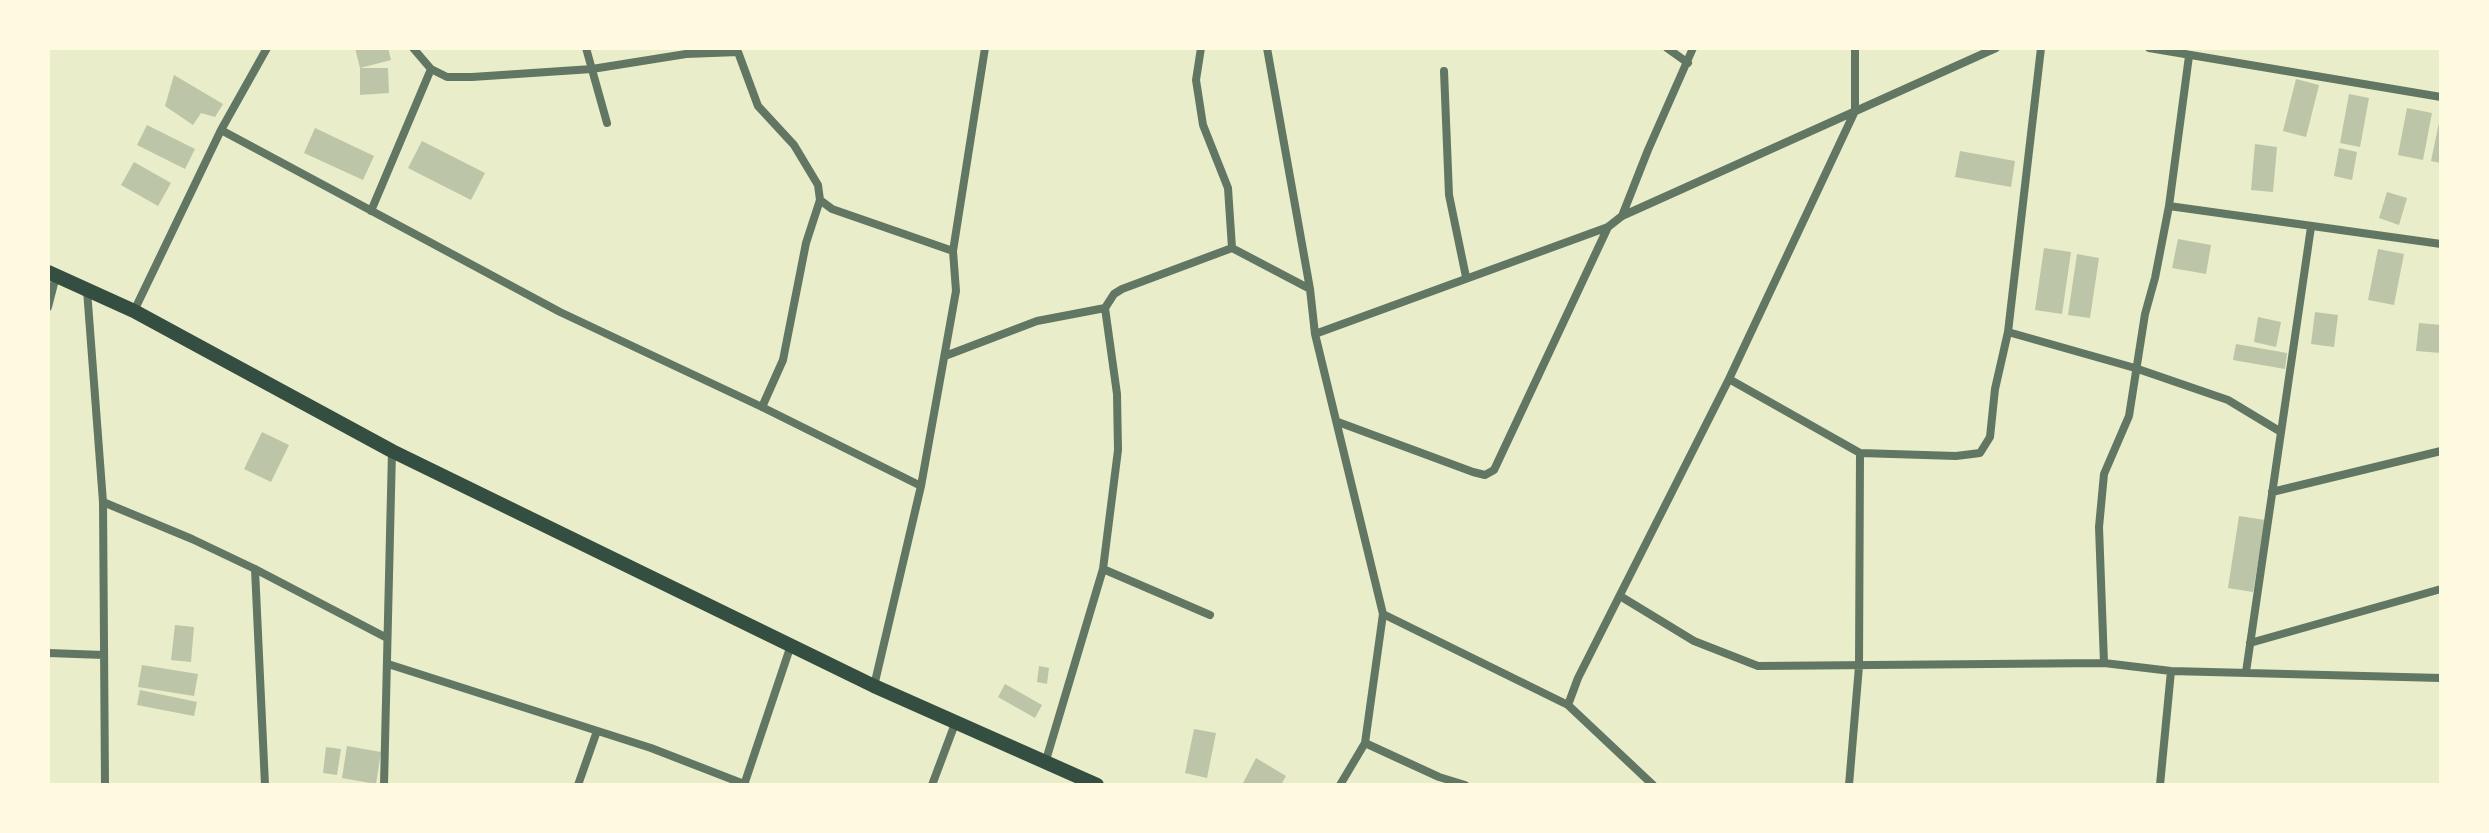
<!DOCTYPE html>
<html>
<head>
<meta charset="utf-8">
<style>
	body { margin:0 }
	#map { position:relative; width:2489px; height:833px; overflow:hidden; background:#e9edc9; font-family:Rubik,sans-serif }
	canvas { display:block }
	.frame { position:absolute; inset:0; border:50px solid #fefae0; pointer-events:none }
</style>
</head>
<body>
<div id="map">
<canvas width="2489" height="833"></canvas>
<div class="frame"></div>
</div>
<script>
const ctx = document.querySelector('canvas').getContext('2d');
ctx.lineJoin = 'round';
function paint(path, color) {
  ctx.fillStyle = color;
  ctx.fill(path, 'evenodd');
}
function toPath(rows) {
  const path = new Path2D();
  for (const r of rows) {
    path.moveTo(r[0], r[1]);
    for (let i = 2; i < r.length; i += 2) path.lineTo(r[i], r[i + 1]);
  }
  return path;
}
function strokePath(path, color, width, dash) {
  ctx.strokeStyle = color;
  ctx.lineWidth = width;
  ctx.lineCap = dash ? 'butt' : 'round';
  ctx.setLineDash(dash || []);
  ctx.stroke(path);
}
const building = toPath([
	[355,48,388,48,391,60,360,68,388,68,389,93,360,95,360,68],
	[174,75,223,104,215,117,201,113,193,125,165,106],
	[2296,79,2319,85,2306,137,2283,131],
	[2349,94,2369,98,2360,147,2340,143],
	[2407,108,2432,113,2423,160,2398,155],
	[2440,118,2441,118,2441,163,2431,161],
	[147,125,195,149,185,169,137,145],
	[315,128,374,156,363,180,304,153],
	[422,141,485,173,471,200,408,168],
	[2255,144,2277,147,2273,192,2251,190],
	[2339,148,2357,152,2352,180,2334,176],
	[1960,151,2015,161,2011,187,1955,177],
	[134,162,171,183,158,206,121,185],
	[2387,192,2407,198,2399,225,2379,218],
	[2178,239,2211,245,2206,274,2172,268],
	[2044,248,2071,252,2062,314,2035,310],
	[2378,249,2404,254,2394,305,2368,300],
	[2077,254,2099,258,2090,318,2068,315],
	[2315,312,2338,315,2334,347,2311,344],
	[2258,317,2281,322,2276,347,2254,342],
	[2419,323,2441,325,2441,353,2416,351],
	[2236,344,2287,353,2285,369,2233,360],
	[262,432,289,445,271,482,244,469],
	[2239,516,2265,520,2253,592,2228,588],
	[175,625,194,627,191,662,171,660],
	[142,665,198,674,194,696,138,687],
	[1039,666,1049,668,1047,684,1037,682],
	[1005,684,1042,705,1035,718,998,697],
	[140,690,197,702,194,716,137,705],
	[1194,729,1216,733,1207,778,1185,773],
	[347,746,381,752,376,784,342,778],
	[326,747,341,749,337,775,323,773],
	[1256,758,1286,776,1281,785,1242,785]
]);
const minor = toPath([
	[413,48,431,69,447,77,472,77,592,69,686,54,738,52,758,106,794,145,818,185,820,200,832,209,953,251],
	[586,48,607,123],
	[1201,48,1196,80,1203,125,1228,188,1232,248],
	[1267,48,1310,289],
	[1667,48,1688,63],
	[2149,48,2441,97],
	[1444,71,1449,195,1466,277],
	[221,130,560,312,762,407,921,486],
	[2169,206,2441,244],
	[371,211,431,69],
	[1622,216,1648,150,1693,48],
	[87,290,103,502,105,785],
	[48,307,56,276],
	[134,311,221,130,267,48],
	[2008,332,2135,368,2228,400,2281,432],
	[1315,334,1383,614,1365,743,1340,785],
	[945,356,1037,321,1105,308,1114,294,1122,289,1232,248,1310,289,1315,334,1608,227,1622,216,1996,48],
	[1729,379,1860,453,1956,456,1980,453,1990,437,1995,389,2008,332,2041,48],
	[762,407,783,360,806,243,820,200],
	[1338,422,1473,472,1485,475,1494,470,1608,227],
	[2272,492,2441,451],
	[103,502,192,539,255,569,387,638],
	[255,569,265,785],
	[1103,569,1210,615],
	[1620,596,1694,641,1758,666,2104,663,2171,671,2441,678],
	[1383,614,1568,705,1578,678,1729,379,1855,111,1855,48],
	[2250,643,2441,589],
	[48,653,104,655],
	[2104,663,2099,527,2104,474,2129,416,2145,314,2155,278,2169,206,2189,56],
	[388,664,651,748,744,784],
	[2246,672,2311,227],
	[874,686,921,486,956,291,953,251,985,48],
	[1568,705,1653,785],
	[1365,743,1439,777,1465,785],
	[1046,760,1103,569,1118,450,1117,394,1105,308],
	[384,785,392,451],
	[578,785,597,731],
	[744,785,791,645],
	[932,785,956,721],
	[1849,785,1859,666,1860,453],
	[2160,785,2171,671]
]);
const secondary = toPath([
	[48,272,134,311,392,451,874,686,1097,785]
]);
paint(building, '#bcc5a7');
strokePath(minor, '#617663', 8);
strokePath(secondary, '#344e41', 14);
</script>
</body>
</html>
